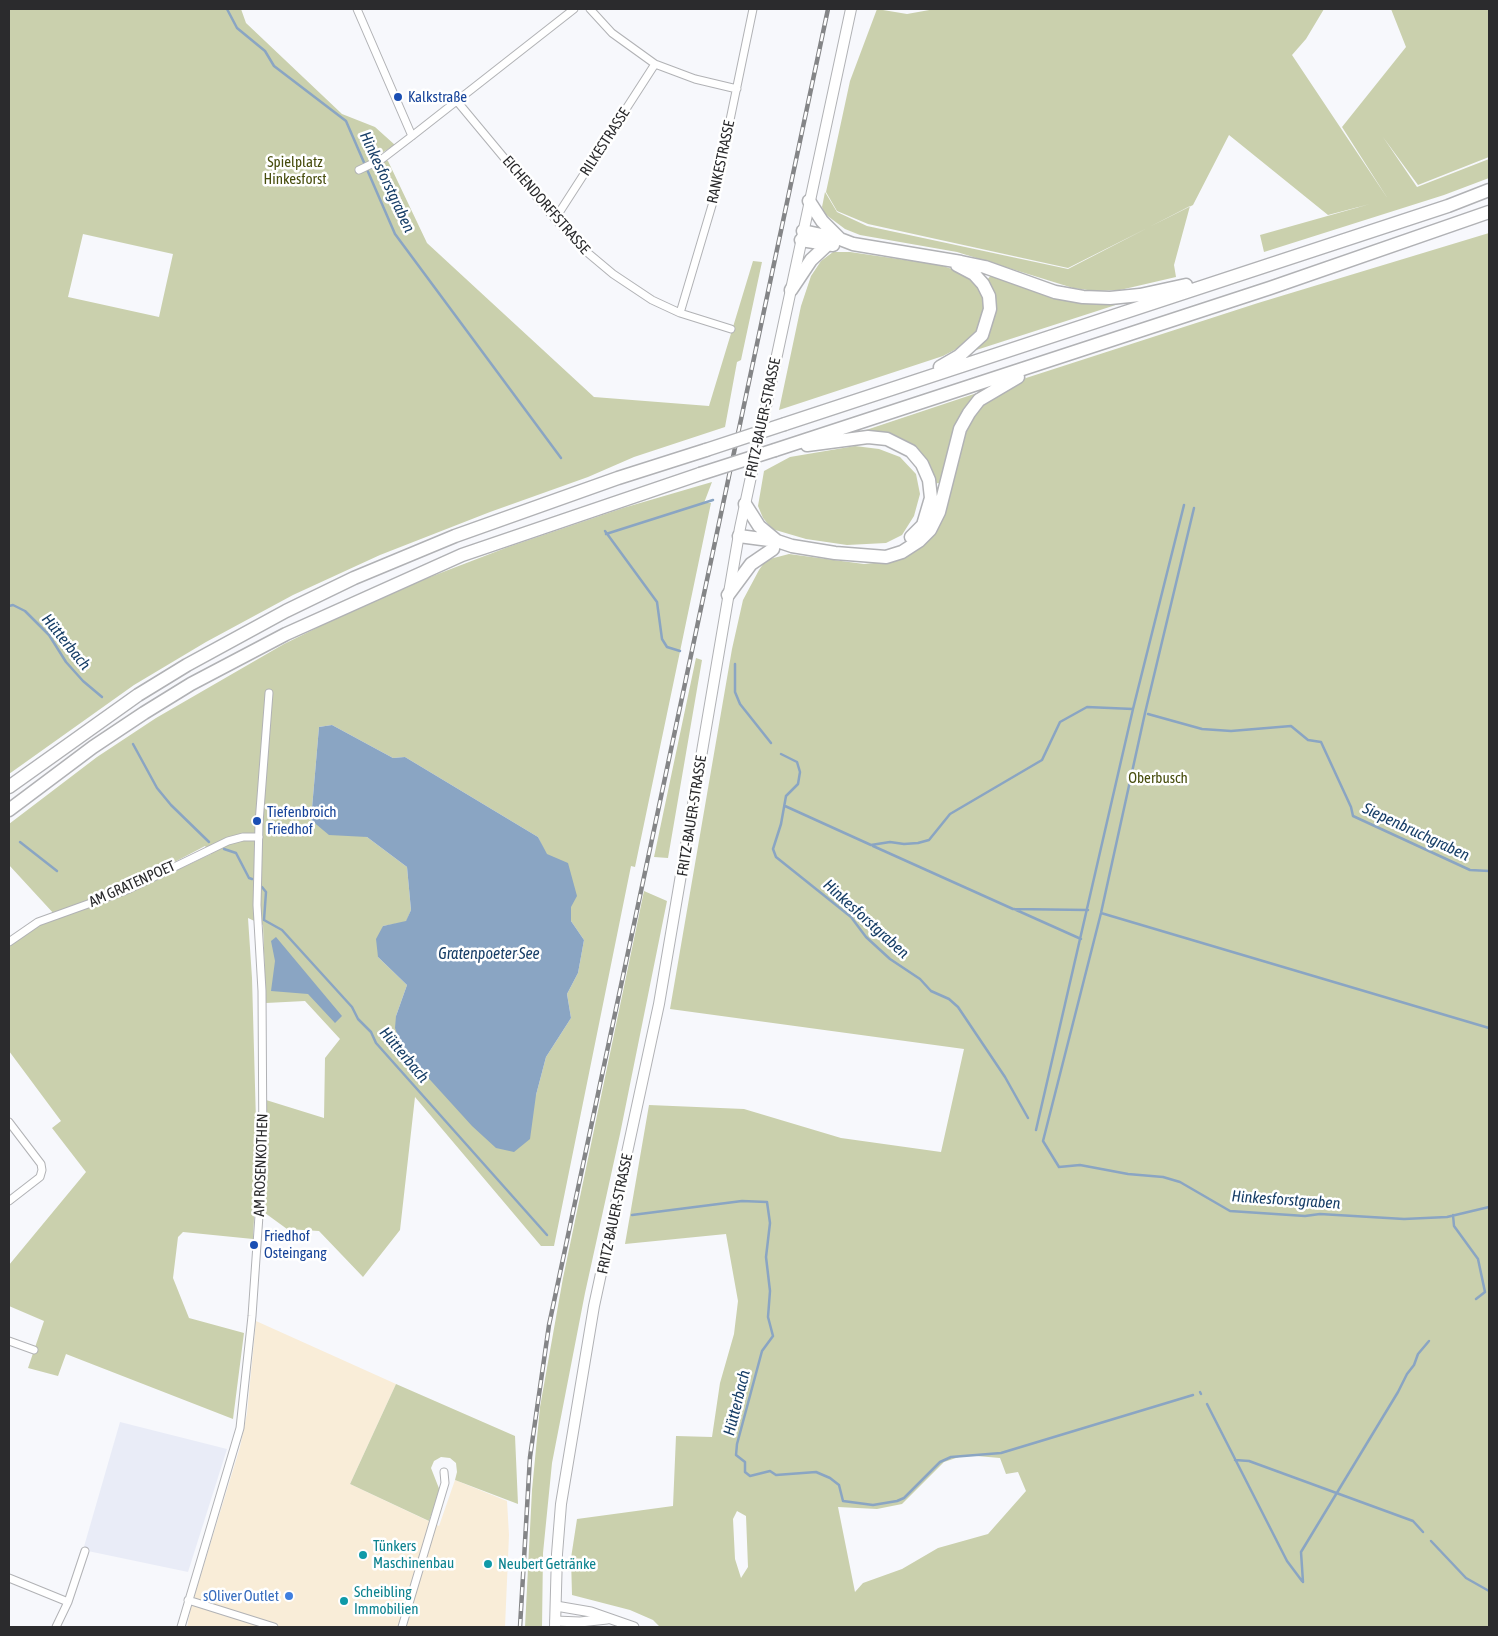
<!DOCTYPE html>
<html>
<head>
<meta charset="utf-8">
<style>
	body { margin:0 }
	#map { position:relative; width:1498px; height:1636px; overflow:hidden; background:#f7f8fc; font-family:"Asap Condensed",sans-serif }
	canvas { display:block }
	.frame { position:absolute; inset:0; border:10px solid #2b2b2d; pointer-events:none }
</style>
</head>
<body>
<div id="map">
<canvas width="1498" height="1636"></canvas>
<div class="frame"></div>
</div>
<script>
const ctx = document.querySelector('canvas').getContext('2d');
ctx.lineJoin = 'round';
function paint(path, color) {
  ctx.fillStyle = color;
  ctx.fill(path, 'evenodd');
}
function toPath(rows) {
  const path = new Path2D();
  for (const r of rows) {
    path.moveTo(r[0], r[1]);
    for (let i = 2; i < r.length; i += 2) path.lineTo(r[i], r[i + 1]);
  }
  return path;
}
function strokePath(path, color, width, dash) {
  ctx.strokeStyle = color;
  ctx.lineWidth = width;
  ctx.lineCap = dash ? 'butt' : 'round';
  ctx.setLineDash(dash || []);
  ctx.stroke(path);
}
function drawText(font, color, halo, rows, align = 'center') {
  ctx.font = font + ' "Asap Condensed",sans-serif';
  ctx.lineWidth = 5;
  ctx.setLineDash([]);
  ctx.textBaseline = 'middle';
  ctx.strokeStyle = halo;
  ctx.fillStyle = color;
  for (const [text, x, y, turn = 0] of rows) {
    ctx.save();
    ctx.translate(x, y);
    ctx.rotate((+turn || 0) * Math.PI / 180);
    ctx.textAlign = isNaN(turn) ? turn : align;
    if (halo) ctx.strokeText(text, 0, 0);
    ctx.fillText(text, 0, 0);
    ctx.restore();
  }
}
const built = toPath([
	[120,1422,227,1449,188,1572,83,1550]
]);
const industrial = toPath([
	[256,1321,396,1384,350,1484,439,1526,455,1480,507,1501,509,1535,505,1627,187,1627,191,1607,240,1447,247,1413]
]);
const green = toPath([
	[9,9,241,9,246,23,342,114,375,127,395,145,380,154,388,161,427,243,594,397,709,406,753,261,762,262,741,360,737,362,725,427,634,457,588,477,490,512,380,555,293,595,206,642,134,685,9,774],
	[83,234,173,254,159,317,68,297],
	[877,9,907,14,935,9,1324,9,1306,39,1292,55,1388,199,1342,127,1406,47,1391,9,1489,9,1489,157,1418,185,1383,137,1417,187,1489,159,1489,178,1444,195,1264,252,1260,235,1370,204,1328,215,1229,135,1193,205,1068,268,868,224,837,211,826,192,850,81],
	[825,192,837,212,867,226,1068,269,1190,206,1174,265,1176,277,1120,290,1095,291,1073,288,957,252,860,235,845,229,825,214,822,207],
	[1489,233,1489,1627,660,1627,653,1620,630,1610,572,1595,571,1558,577,1519,673,1506,676,1436,712,1437,720,1383,734,1334,738,1301,726,1234,625,1244,649,1105,744,1109,841,1138,941,1152,964,1049,670,1009,732,649,743,600,759,570,766,560,789,554,864,564,885,562,945,512,964,436,971,419,980,407,1008,386,1026,378,1258,303],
	[965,1455,1000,1458,1006,1474,1018,1472,1026,1491,988,1534,938,1548,902,1569,863,1583,855,1592,838,1507,877,1509,902,1504,944,1462],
	[737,1511,746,1516,748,1567,741,1578,735,1559,733,1519],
	[833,252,850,252,940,265,955,270,967,276,978,287,984,302,984,318,975,335,964,345,943,356,779,410,801,306,811,276,821,261],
	[993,273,1125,302,967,353,986,335,987,280],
	[986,390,970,404,944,482,933,484,929,468,919,450,901,440,854,434],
	[855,446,879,449,900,457,916,474,920,494,914,516,902,535,886,543,847,545,806,539,772,529,763,518,758,506,764,471,790,457],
	[712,482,704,503,711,503,635,867,631,866,554,1246,541,1246,415,1097,400,1230,363,1277,319,1231,287,1229,265,1213,266,1100,324,1118,325,1058,340,1039,305,1001,266,1003,263,925,248,918,252,978,257,1158,253,1239,183,1232,178,1237,173,1278,189,1318,244,1333,233,1419,66,1354,58,1376,28,1368,44,1321,9,1306,9,1265,86,1172,52,1128,61,1121,9,1051,9,946,40,925,128,893,211,854,205,846,127,887,55,915,9,865,9,824,97,757,156,718,284,644,347,613,417,582,508,547,623,508],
	[332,725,393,758,405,757,538,837,571,907,571,921,584,940,578,973,567,994,571,1018,546,1057,536,1095,396,1016,407,985,378,957,383,926,406,922,411,910,407,867,367,837,311,820,319,727],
	[696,658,702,660,668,858,654,857],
	[644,891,667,901,620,1134,585,1293,552,1463,543,1553,542,1627,525,1627,532,1490,540,1407,563,1278],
	[396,1384,515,1436,518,1504,455,1480,457,1472,456,1463,450,1458,441,1457,434,1461,431,1468,440,1491,429,1521,350,1484]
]);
const water = toPath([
	[332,725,393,758,405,757,538,837,547,854,568,863,577,896,571,907,571,921,584,940,578,973,567,994,571,1018,546,1057,536,1095,530,1139,514,1152,496,1148,472,1126,402,1049,395,1028,396,1016,407,985,378,957,376,939,383,926,406,921,411,910,407,867,367,837,329,835,311,820,319,727],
	[276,937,342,1016,335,1023,308,994,271,991,275,961,271,941]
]);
const stream = toPath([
	[227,9,237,28,265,51,274,66,346,121,395,234,561,458],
	[1194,508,1145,713,1101,913,1043,1141,1059,1167,1080,1165,1128,1174,1163,1177,1180,1182,1230,1211,1305,1216,1320,1214,1404,1219,1447,1217,1489,1207],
	[605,531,657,602,662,639,667,647,680,651],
	[606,534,713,500],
	[9,606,13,605,25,611,49,635,66,662,83,681,102,697],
	[735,664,735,692,740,704,771,743],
	[1148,714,1202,729,1231,731,1291,726,1308,740,1321,742,1351,807,1353,816,1470,870,1489,871],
	[133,744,157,788,171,805,209,842],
	[781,754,797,762,800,772,798,784,786,796,781,824,773,849,776,857,851,917,866,937,890,959,920,979,931,991,949,999,958,1007,1005,1077,1028,1118],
	[785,806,871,845,890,842,904,844,918,843,929,840,950,814,1042,760,1060,722,1087,707,1133,709],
	[20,842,57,871],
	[873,846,1013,909,1088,910],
	[224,849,236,853,249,878,252,879],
	[262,887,266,892,264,920,282,930,352,1007,358,1019,371,1032,376,1043,547,1235],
	[1014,909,1081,939],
	[1101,913,1489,1028],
	[1036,1130,1133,709,1184,505],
	[632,1215,742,1201,767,1202,770,1223,766,1257,770,1291,768,1317,773,1336,762,1351,737,1444,736,1455,745,1462,745,1472,750,1476,770,1471,776,1475,816,1472,830,1478,839,1485,843,1501,873,1505,897,1501,904,1498,940,1462,951,1457,1001,1453,1193,1395],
	[1453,1215,1454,1226,1478,1259,1485,1292,1476,1299],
	[1200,1392,1201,1394],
	[1207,1404,1287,1561,1302,1581],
	[1235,1460,1249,1461,1413,1521,1423,1532],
	[1431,1541,1466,1578,1489,1591],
	[1303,1582,1301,1552,1398,1392,1407,1374,1414,1365,1418,1354,1429,1341]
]);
const minor = toPath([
	[357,9,412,136],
	[590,9,612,33,655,64,695,79,737,89],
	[456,100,555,219,582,248,613,274,652,300,680,313,731,329],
	[359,170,382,159,412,136,574,9],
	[555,219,655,64],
	[680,313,713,202,753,9],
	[9,942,38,922,127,890,228,841,243,837,259,837],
	[9,1122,41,1164,42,1170,40,1177,9,1201],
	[9,1341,34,1350],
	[9,1578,68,1602],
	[188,1600,274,1627],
	[56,1627,68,1602,85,1551],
	[181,1627,240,1428,252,1316,263,1158,262,991,257,905,259,823,269,693],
	[402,1627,445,1483,444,1472]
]);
const tertiary = toPath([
	[556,1606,591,1612,634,1627],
	[555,1621,580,1622,607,1619]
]);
const secondary = toPath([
	[555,1627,557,1554,561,1504,594,1306,659,1004,740,528,851,9]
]);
const motorway = toPath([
	[809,201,822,221,840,239],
	[803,231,840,239,853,244,961,262,985,267,1055,292,1083,297,1110,298,1140,295,1186,285],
	[801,240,833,245],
	[791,290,811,260,827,245],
	[940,367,959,356,982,335,990,309,989,296,983,284,974,274,957,265],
	[785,424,1448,206,1489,190],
	[807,445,868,437,887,439,911,451,922,464,929,480,931,498,923,525,911,537],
	[775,450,1270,288,1489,212],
	[745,504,759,526,777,541],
	[739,536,777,541,792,546,835,553,886,557,902,552,919,541,930,530,939,512,960,429,969,413,979,400,1018,377],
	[728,595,751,564,773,549],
	[9,787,138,695,187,665,286,611,354,578,455,536,618,478,706,450],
	[9,810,93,747,144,713,191,684,286,634,462,555,700,474]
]);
const rail = toPath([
	[520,1627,530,1457,549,1325,828,9]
]);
const motorwayBridge = toPath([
	[706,450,785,424],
	[700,474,775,450]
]);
const markers = [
	[398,97,5,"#1a4fb4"],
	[257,821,5,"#1a4fb4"],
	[254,1245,5,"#1a4fb4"],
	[363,1555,5,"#0f9aa8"],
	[488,1564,5,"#0f9aa8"],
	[289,1596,5,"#3f7fe0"],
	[344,1601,5,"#0f9aa8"]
];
const transitNames = [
	["Kalkstraße",408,97],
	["Tiefenbroich",267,812],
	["Friedhof",267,829],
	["Friedhof",264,1236],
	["Osteingang",264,1253]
];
const streetNames = [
	["RILKESTRASSE",605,142,-57],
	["RANKESTRASSE",721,162,-78],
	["EICHENDORFFSTRASSE",546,205,49],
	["FRITZ-BAUER-STRASSE",763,418,-78],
	["FRITZ-BAUER-STRASSE",692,816,-81],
	["AM GRATENPOET",132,884,-24],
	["AM ROSENKOTHEN",261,1165,-88],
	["FRITZ-BAUER-STRASSE",615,1214,-78]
];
const parkNames = [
	["Spielplatz",295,162],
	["Hinkesforst",295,179],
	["Oberbusch",1158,778]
];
const cultureNames = [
	["Tünkers",373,1546],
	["Maschinenbau",373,1563],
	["Neubert Getränke",498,1564],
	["Scheibling",354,1592],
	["Immobilien",354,1609]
];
const shopNames = [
	["sOliver Outlet",279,1596]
];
const waterNames = [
	["Hinkesforstgraben",387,182,65],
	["Hütterbach",66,642,51],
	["Siepenbruchgraben",1416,832,25],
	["Hinkesforstgraben",866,919,42],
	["Gratenpoeter See",489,954],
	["Hütterbach",404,1055,50],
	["Hinkesforstgraben",1286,1200,4],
	["Hütterbach",737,1403,-76]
];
paint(built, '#e9ecf7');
paint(industrial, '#f9edd8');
paint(green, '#cad0ad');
paint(water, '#8aa5c3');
strokePath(stream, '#8aa5c3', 2.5);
strokePath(minor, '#b1b2b5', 9);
strokePath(tertiary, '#b1b2b5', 11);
strokePath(secondary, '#b1b2b5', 12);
strokePath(motorway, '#b1b2b5', 15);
strokePath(minor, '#fff', 7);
strokePath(tertiary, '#fff', 9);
strokePath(secondary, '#fff', 10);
strokePath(motorway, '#fff', 12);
strokePath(rail, '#848587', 4.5);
strokePath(rail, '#fff', 2.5, [8]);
strokePath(motorwayBridge, '#b1b2b5', 15, []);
strokePath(motorwayBridge, '#fff', 12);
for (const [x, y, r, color] of markers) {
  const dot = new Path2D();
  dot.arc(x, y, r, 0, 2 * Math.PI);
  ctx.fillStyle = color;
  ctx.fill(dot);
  strokePath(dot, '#fff', 2);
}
drawText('15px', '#164399', '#fff', transitNames, 'left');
drawText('15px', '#2b2b2d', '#fff', streetNames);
drawText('15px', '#474d0d', '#fff', parkNames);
drawText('15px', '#0d838f', '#fff', cultureNames, 'left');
drawText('15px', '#366cbe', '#fff', shopNames, 'right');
drawText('italic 16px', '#173e67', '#fff', waterNames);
</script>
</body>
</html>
